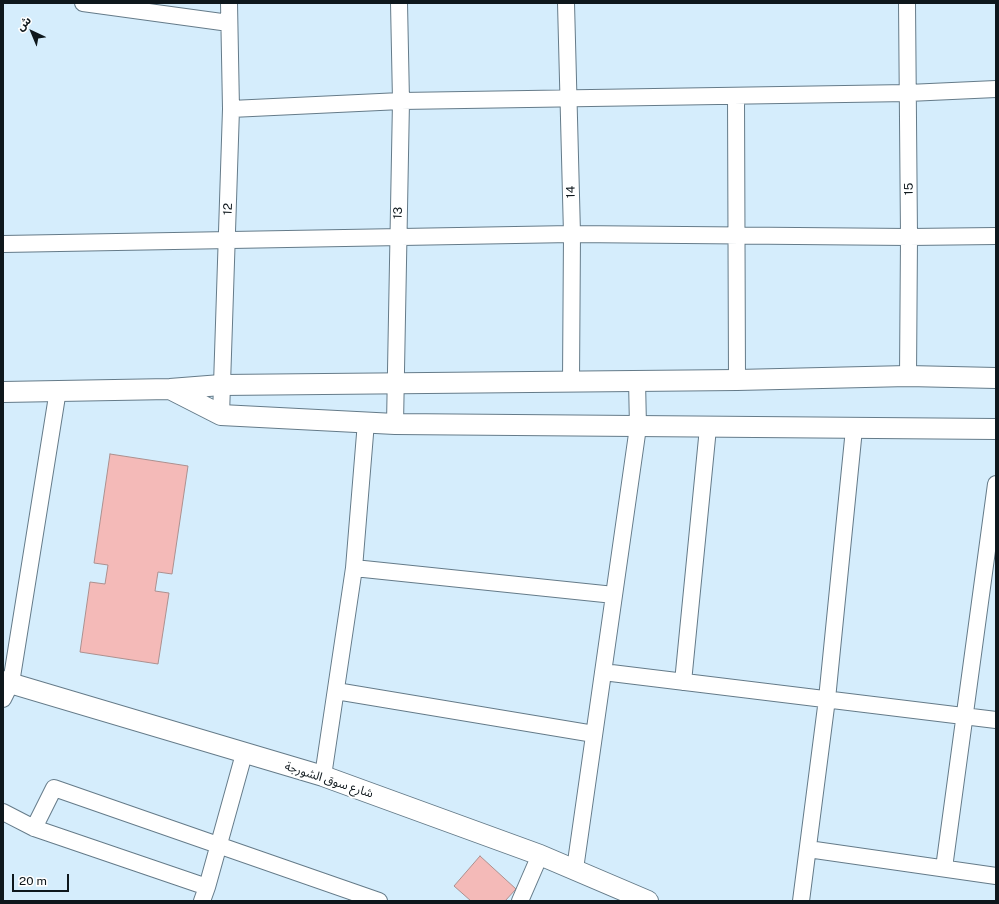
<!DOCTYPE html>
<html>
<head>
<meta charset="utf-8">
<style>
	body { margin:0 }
	#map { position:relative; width:999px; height:904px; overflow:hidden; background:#d5edfc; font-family:"Public Sans","Noto Sans Arabic",sans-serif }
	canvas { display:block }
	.frame { position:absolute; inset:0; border:4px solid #0e171c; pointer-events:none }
	.north { position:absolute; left:12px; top:12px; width:40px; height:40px; -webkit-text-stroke:3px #fff; paint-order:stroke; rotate:316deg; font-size:11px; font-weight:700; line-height:16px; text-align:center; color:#0e171c }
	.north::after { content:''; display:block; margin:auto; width:14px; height:18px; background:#0e171c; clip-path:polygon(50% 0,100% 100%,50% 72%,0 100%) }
	.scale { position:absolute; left:12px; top:874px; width:57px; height:18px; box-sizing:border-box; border:2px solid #0e171c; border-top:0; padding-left:5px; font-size:12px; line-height:14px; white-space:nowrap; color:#0e171c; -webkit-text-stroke:3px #fff; paint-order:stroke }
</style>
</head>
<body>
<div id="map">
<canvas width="999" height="904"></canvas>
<div class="frame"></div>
<div class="north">ش</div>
<div class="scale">20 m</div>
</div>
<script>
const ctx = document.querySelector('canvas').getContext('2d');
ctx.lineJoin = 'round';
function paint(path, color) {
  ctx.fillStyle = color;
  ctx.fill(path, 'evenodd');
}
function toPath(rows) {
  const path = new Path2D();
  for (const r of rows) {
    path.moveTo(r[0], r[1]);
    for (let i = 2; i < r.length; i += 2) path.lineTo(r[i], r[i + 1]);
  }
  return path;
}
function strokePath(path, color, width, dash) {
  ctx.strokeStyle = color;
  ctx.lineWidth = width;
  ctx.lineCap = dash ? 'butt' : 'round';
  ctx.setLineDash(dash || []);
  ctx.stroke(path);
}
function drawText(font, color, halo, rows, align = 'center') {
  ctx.font = font + ' "Public Sans","Noto Sans Arabic",sans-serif';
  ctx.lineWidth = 4;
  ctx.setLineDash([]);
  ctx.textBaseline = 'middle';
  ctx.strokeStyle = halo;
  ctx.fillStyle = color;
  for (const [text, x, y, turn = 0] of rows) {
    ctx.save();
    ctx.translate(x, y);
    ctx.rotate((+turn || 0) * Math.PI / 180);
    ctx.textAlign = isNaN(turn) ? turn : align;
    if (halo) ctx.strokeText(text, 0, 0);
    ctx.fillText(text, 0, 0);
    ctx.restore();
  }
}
const building = toPath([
	[110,454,188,466,172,574,158,572,155,591,169,593,158,664,80,652,90,582,105,584,108,565,94,563,110,454],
	[480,856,516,889,505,901,471,901,454,886,480,856]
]);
const minor = toPath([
	[83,3,229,23],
	[566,3,572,234,571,380],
	[907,3,909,237,908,376],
	[736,96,737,380],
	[231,109,401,101,908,93,996,89],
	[3,244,572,234,909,237,996,236],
	[221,415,231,109,229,3],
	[395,424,401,101,399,3],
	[354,568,614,595],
	[603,672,996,720],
	[683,682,708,428],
	[336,691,594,734],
	[3,699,11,683,58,390],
	[323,776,354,568,366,422],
	[3,812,34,828,207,887,202,901],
	[34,828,54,788,379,901],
	[808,849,996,876],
	[944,868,996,484],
	[575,869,638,427,637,380],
	[207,887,244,754],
	[520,901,540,855],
	[801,901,827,699,854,429]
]);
const tertiary = toPath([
	[170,389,221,415,395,424,996,429],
	[3,392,170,389,221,385,737,380,908,376,996,378],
	[3,681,323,776,540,855,648,901]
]);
const streetNames = [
	["15",909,189,-91],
	["14",571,192,-91],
	["12",228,209,-88],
	["13",398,213,-88],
	["شارع سوق الشورجة",329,780,18]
];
paint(building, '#f4bab8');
strokePath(building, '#ac908f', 1);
strokePath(minor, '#657b89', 18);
strokePath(tertiary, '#657b89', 22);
strokePath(minor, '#fff', 16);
strokePath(tertiary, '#fff', 20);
drawText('12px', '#0e171c', '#fff', streetNames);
</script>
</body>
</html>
